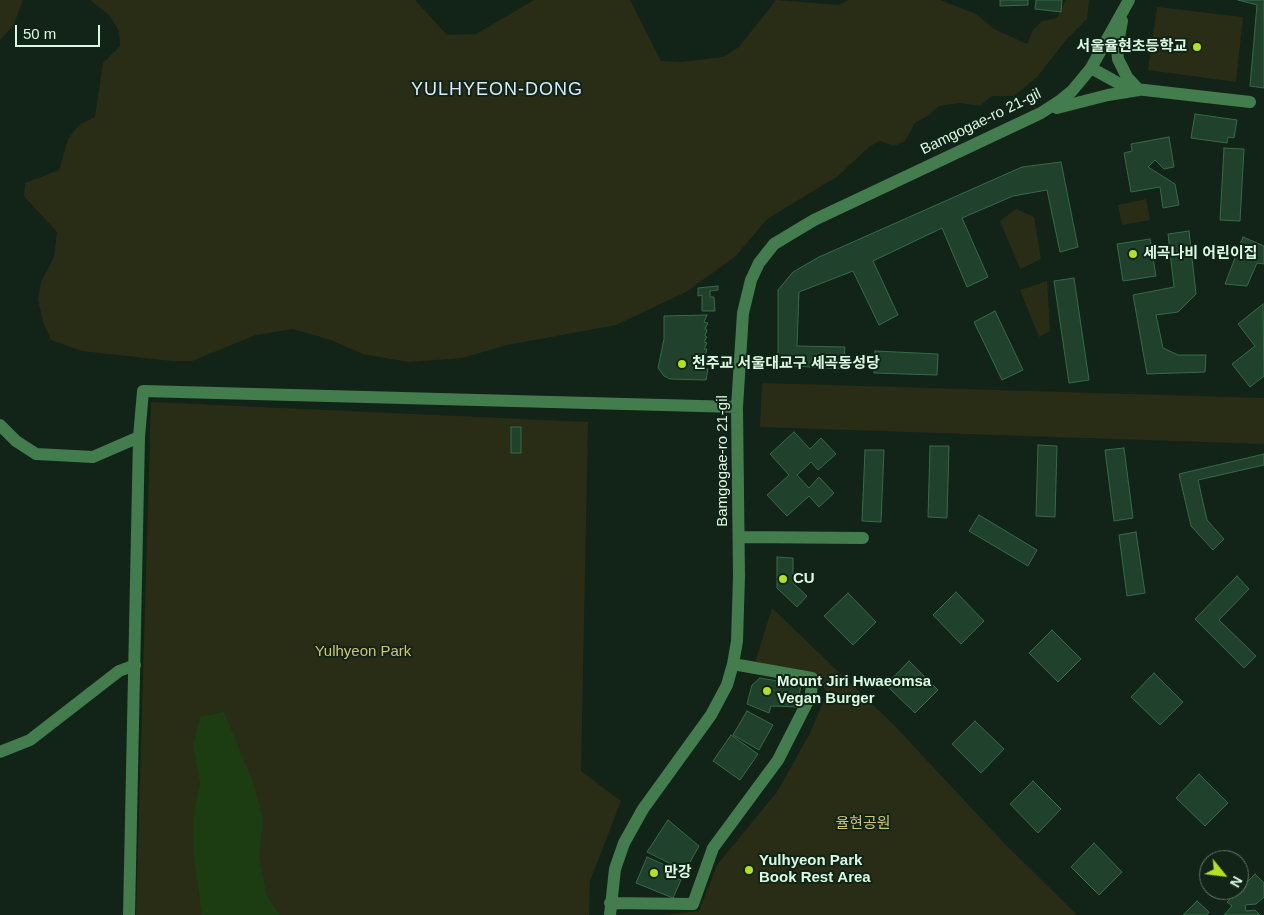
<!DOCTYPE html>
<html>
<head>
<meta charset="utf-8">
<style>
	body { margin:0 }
	#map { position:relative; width:1264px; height:915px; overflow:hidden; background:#122317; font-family:Arial,sans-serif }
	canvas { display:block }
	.north { position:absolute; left:1199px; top:850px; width:50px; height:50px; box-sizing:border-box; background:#122317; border:1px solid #627968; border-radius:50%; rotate:119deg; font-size:14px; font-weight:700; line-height:20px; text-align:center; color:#d9fae1 }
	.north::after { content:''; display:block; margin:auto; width:18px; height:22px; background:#b3e01f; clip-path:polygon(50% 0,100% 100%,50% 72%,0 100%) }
	.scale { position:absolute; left:15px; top:25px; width:85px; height:22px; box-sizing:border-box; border:2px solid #d9fae1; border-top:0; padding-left:6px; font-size:15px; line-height:18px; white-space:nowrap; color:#d9fae1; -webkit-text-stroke:4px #122317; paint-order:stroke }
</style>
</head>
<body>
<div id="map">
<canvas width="1264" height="915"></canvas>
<div class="north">N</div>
<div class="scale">50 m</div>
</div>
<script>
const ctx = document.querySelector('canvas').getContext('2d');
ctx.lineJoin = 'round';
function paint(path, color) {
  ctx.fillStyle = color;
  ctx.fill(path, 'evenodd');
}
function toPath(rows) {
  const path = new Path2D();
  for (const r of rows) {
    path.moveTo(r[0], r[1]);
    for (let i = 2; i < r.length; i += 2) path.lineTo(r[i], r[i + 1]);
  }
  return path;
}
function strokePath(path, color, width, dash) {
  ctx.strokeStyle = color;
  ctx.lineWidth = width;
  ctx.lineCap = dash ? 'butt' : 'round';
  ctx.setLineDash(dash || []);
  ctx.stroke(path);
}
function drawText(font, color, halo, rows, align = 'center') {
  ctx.font = font + ' Arial,"Noto Sans KR",sans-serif';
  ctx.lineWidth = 4;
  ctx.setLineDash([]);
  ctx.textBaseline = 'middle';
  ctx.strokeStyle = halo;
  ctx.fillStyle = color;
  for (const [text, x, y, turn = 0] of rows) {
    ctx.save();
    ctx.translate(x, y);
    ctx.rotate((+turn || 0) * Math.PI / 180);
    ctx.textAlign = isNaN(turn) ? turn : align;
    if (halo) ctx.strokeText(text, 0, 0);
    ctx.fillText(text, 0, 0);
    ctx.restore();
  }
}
const green = toPath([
	[0,0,23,0,13,26,0,40],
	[90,0,415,0,447,35,476,34,534,0,630,0,661,61,681,62,723,57,739,47,776,0,839,5,848,0,940,0,976,14,994,29,1027,44,1033,30,1042,21,1057,18,1066,0,1089,0,1087,19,1066,40,1037,77,1014,96,992,96,980,106,959,103,939,106,929,115,915,123,905,141,894,146,880,141,870,146,838,176,767,219,736,256,686,292,616,325,507,345,462,358,408,362,363,354,328,339,293,329,256,335,192,361,172,361,82,351,51,340,43,322,38,299,41,282,54,257,57,232,24,196,25,183,59,170,68,139,79,125,95,117,103,63,120,46,119,31,109,15],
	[1157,7,1243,17,1236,82,1148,70],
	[1146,199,1150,220,1122,225,1118,205],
	[1016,209,1034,217,1041,259,1020,269,1000,221],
	[1047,281,1050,331,1039,337,1020,290],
	[762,383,1264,398,1264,444,760,427],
	[151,402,588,422,581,771,621,801,590,881,589,915,136,915],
	[772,608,894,725,1005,844,1077,915,662,915,699,911,717,865,777,792,810,733,827,693,814,672,755,663]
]);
const water = toPath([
	[224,712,254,785,263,820,259,858,267,896,280,915,202,915,194,857,193,820,200,782,193,745,200,717]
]);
const building = toPath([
	[1000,0,1028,0,1028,5,1000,6,1000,0],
	[1036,0,1062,0,1061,12,1035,9,1036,0],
	[1238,0,1264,0,1264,88,1250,86,1257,5,1238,0],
	[1195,114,1237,120,1234,138,1228,137,1227,143,1191,138,1195,114],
	[1169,137,1174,167,1164,169,1155,160,1148,167,1175,184,1179,205,1163,208,1160,187,1131,192,1124,153,1132,151,1131,144,1169,137],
	[1224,148,1244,149,1240,221,1220,220,1224,148],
	[1061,162,1078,247,1060,252,1047,190,1013,196,962,218,988,277,967,287,942,228,873,261,898,315,879,325,853,271,799,292,797,346,845,347,843,369,778,365,778,290,793,272,819,257,1022,167,1061,162],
	[1189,231,1196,294,1178,312,1156,315,1163,348,1178,355,1206,355,1205,372,1147,374,1133,295,1174,287,1168,234,1189,231],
	[1243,237,1264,246,1264,264,1257,263,1247,286,1225,284,1243,237],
	[1150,239,1156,276,1123,281,1117,244,1150,239],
	[1074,278,1089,380,1069,383,1054,281,1074,278],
	[718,286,718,290,710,291,710,297,714,297,715,311,702,311,702,295,698,296,698,288,718,286],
	[1263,304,1264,376,1250,387,1232,364,1255,346,1238,324,1263,304],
	[995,311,1023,370,1002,380,974,322,995,311],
	[707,315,704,322,708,323,705,329,707,330,705,336,707,337,704,342,707,343,704,349,707,349,705,356,707,356,705,369,708,369,706,380,670,379,664,376,658,368,664,339,664,316,707,315],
	[875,351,938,354,937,375,874,373,875,351],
	[511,427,521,427,521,453,511,453,511,427],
	[794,432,810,449,821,438,836,454,818,470,811,462,797,475,809,488,819,477,834,493,819,507,809,496,787,516,767,495,789,475,770,454,794,432],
	[1038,445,1057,446,1055,517,1036,516,1038,445],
	[930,446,949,446,947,518,928,517,930,446],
	[1124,448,1133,518,1114,521,1105,450,1124,448],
	[865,450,884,450,881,522,862,521,865,450],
	[1264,454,1264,465,1198,480,1207,520,1224,539,1213,550,1191,526,1179,474,1264,454],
	[979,515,1037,550,1028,566,969,531,979,515],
	[1136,532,1145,593,1127,596,1119,535,1136,532],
	[777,557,793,558,793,583,807,596,797,607,777,588,777,557],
	[1237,576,1249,589,1219,620,1256,656,1244,668,1195,619,1237,576],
	[956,592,984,621,961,644,933,615,956,592],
	[848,593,876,622,853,645,824,616,848,593],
	[1052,630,1081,659,1058,682,1029,653,1052,630],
	[909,661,938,690,915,713,886,685,909,661],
	[1154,673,1183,702,1160,725,1131,697,1154,673],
	[760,678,801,685,797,707,771,706,769,713,747,704,752,685,760,678],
	[747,711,773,725,759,750,733,735,747,711],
	[975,721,1004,749,981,773,952,744,975,721],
	[731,735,758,754,740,780,713,761,731,735],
	[1199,774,1228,803,1205,826,1176,798,1199,774],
	[1033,781,1061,809,1038,833,1010,804,1033,781],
	[668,820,699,846,685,871,647,852,668,820],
	[1094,843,1122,872,1099,895,1071,867,1094,843],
	[647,857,667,866,664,873,681,880,673,898,636,883,647,857],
	[1255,874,1264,883,1264,897,1256,904,1245,905,1246,911,1255,910,1260,915,1224,915,1232,906,1227,902,1255,874],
	[1197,901,1209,912,1207,915,1183,915,1197,901]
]);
const minor = toPath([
	[1091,68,1127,88,1250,102],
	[1057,108,1108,95,1139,90,1127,77,1118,59,1117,48,1122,21],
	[0,425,16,441,36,454,93,457,139,437],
	[739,537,863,538],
	[0,752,30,740,119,671,135,665],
	[610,903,693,904,713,848,778,760,811,695,812,678,733,664],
	[129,915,139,437,143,391,737,407],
	[610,915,615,869,624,843,643,809,711,715,727,685,733,664,737,641,739,576,737,407,743,313,751,280,759,263,774,244,814,220,1041,113,1061,100,1072,91,1091,68,1129,0]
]);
const markers = [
	[1197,47,5,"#b3e01f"],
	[1133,254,5,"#b3e01f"],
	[682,364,5,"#b3e01f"],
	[783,579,5,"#b3e01f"],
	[767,691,5,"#b3e01f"],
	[749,870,5,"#b3e01f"],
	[654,873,5,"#b3e01f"]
];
const poiNames = [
	["서울율현초등학교",1187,47,"right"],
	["세곡나비 어린이집",1143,254],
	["천주교 서울대교구 세곡동성당",692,364],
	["CU",793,579],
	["Mount Jiri Hwaeomsa",777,682],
	["Vegan Burger",777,699],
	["Yulhyeon Park",759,861],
	["Book Rest Area",759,878],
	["만강",664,873]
];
const streetNames = [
	["Bamgogae-ro 21-gil",981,122,-26],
	["Bamgogae-ro 21-gil",723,461,-90]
];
const parkNames = [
	["Yulhyeon Park",363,652],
	["율현공원",863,824]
];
const quarterNames = [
	["YULHYEON-DONG",497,90]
];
paint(green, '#2a2d16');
paint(water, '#1b3d11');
paint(building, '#20422c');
strokePath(building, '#366b47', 1);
strokePath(minor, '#437c4d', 12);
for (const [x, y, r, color] of markers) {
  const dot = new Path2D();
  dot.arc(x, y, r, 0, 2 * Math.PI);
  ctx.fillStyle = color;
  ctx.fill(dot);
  strokePath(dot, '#122317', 2);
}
drawText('bold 15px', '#d9fae1', '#122317', poiNames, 'left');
drawText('15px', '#d9fae1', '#122317', streetNames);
drawText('15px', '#d1c56f', '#122317', parkNames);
ctx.letterSpacing = '1px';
drawText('18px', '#dbebfa', '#122317', quarterNames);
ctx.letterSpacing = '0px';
</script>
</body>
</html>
